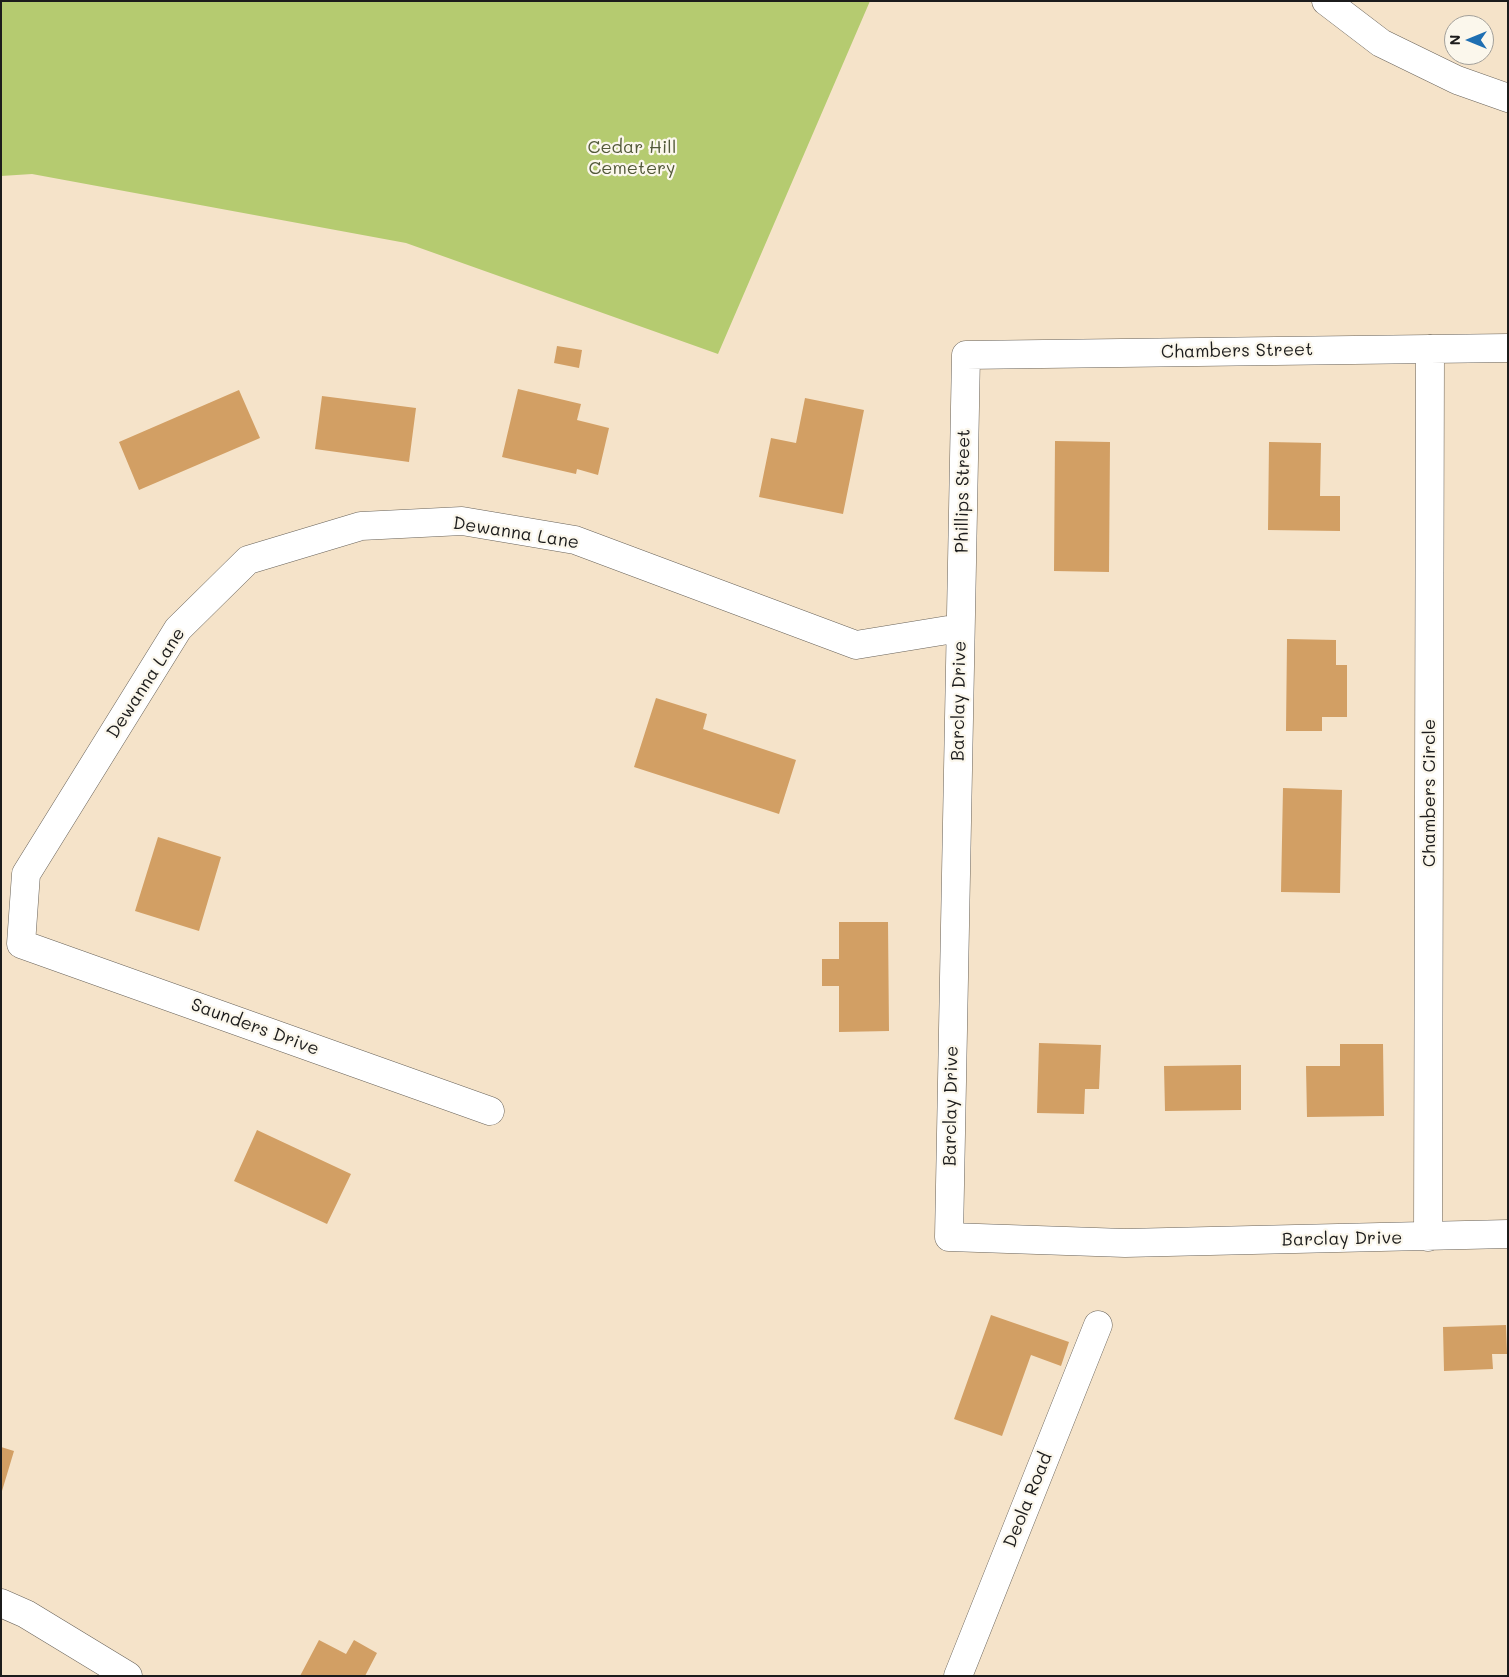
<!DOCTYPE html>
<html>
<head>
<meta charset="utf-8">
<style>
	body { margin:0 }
	#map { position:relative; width:1509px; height:1677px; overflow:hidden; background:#f5e3c9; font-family:Mali,sans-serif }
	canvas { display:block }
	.frame { position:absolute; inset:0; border:2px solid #1c1c1c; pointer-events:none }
	.north { position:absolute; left:1444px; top:15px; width:50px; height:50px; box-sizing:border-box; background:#fbf7ec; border:1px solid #a29f99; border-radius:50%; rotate:270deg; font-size:14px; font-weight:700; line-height:20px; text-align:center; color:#1c1c1c }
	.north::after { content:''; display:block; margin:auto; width:18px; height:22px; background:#1f6fb2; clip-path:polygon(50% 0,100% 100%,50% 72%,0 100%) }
</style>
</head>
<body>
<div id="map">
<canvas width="1509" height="1677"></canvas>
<div class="frame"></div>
<div class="north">N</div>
</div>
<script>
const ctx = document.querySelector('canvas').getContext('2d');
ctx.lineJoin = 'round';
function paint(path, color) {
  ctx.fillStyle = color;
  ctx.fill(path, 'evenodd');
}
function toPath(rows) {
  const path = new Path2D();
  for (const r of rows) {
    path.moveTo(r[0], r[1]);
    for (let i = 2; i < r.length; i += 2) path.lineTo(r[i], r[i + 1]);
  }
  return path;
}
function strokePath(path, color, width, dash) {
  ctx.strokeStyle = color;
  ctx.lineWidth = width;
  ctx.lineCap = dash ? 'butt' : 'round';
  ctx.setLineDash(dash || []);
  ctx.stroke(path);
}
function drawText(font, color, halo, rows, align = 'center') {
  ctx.font = font + ' Mali,sans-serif';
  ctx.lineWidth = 4.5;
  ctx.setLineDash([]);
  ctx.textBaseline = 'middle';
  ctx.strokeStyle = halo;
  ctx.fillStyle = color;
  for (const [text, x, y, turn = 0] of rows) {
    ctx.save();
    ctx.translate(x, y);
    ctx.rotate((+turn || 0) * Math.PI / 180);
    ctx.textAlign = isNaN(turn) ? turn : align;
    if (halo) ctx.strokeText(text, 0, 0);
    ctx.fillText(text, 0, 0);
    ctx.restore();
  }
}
const green = toPath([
	[1,1,870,1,718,354,406,243,32,174,1,176]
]);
const building = toPath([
	[557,346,582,350,579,368,554,363],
	[518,389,581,404,577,420,609,428,598,475,577,469,576,474,502,457],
	[239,390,260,438,139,490,119,442],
	[322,396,416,408,409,462,315,449],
	[805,398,864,410,843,514,759,497,771,438,796,443],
	[1055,441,1110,442,1109,572,1054,571],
	[1269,442,1321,443,1320,496,1340,496,1340,531,1268,530],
	[1287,639,1336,640,1336,665,1347,665,1347,717,1322,717,1322,731,1286,731],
	[656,698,707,714,703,729,796,760,779,814,634,767],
	[1283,788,1342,790,1340,893,1281,892],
	[158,837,221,857,199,931,135,911],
	[839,922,888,922,889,1031,839,1032,839,986,822,986,822,959,839,959],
	[1039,1043,1101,1045,1099,1089,1085,1089,1084,1114,1037,1113],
	[1340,1044,1383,1044,1384,1116,1307,1117,1306,1066,1340,1066],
	[1241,1065,1241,1110,1165,1111,1164,1066],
	[257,1130,351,1174,327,1224,234,1181],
	[991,1315,1069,1342,1061,1366,1031,1355,1002,1436,954,1419],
	[1506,1325,1507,1354,1492,1354,1493,1369,1444,1371,1443,1327],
	[1,1447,14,1451,2,1491,1,1490],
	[319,1640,346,1654,354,1640,377,1653,365,1676,300,1676]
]);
const minor = toPath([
	[1326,1,1381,43,1457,80,1508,98],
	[1508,348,966,355,949,1237,1125,1243,1508,1234],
	[490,1111,21,944,26,874,178,629,248,560,361,526,462,521,575,540,856,645,960,628],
	[1428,1237,1430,349],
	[1,1603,26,1614,128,1676],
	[958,1676,1098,1325]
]);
const parkNames = [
	["Cedar Hill",632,147],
	["Cemetery",632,168]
];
const streetNames = [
	["Chambers Street",1237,351,-1],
	["Phillips Street",963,491,-89],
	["Dewanna Lane",516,533,9],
	["Dewanna Lane",146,683,-57],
	["Barclay Drive",959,701,-89],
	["Chambers Circle",1429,793,-90],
	["Saunders Drive",255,1027,20],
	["Barclay Drive",951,1106,-89],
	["Barclay Drive",1342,1239,-1],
	["Deola Road",1028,1500,-68]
];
paint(green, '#b5cb70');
paint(building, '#d29f64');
strokePath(minor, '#686259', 29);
strokePath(minor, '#fff', 28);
drawText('18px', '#525939', '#fbf7ec', parkNames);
drawText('18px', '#1c1c1c', '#fbf7ec', streetNames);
</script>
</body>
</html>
